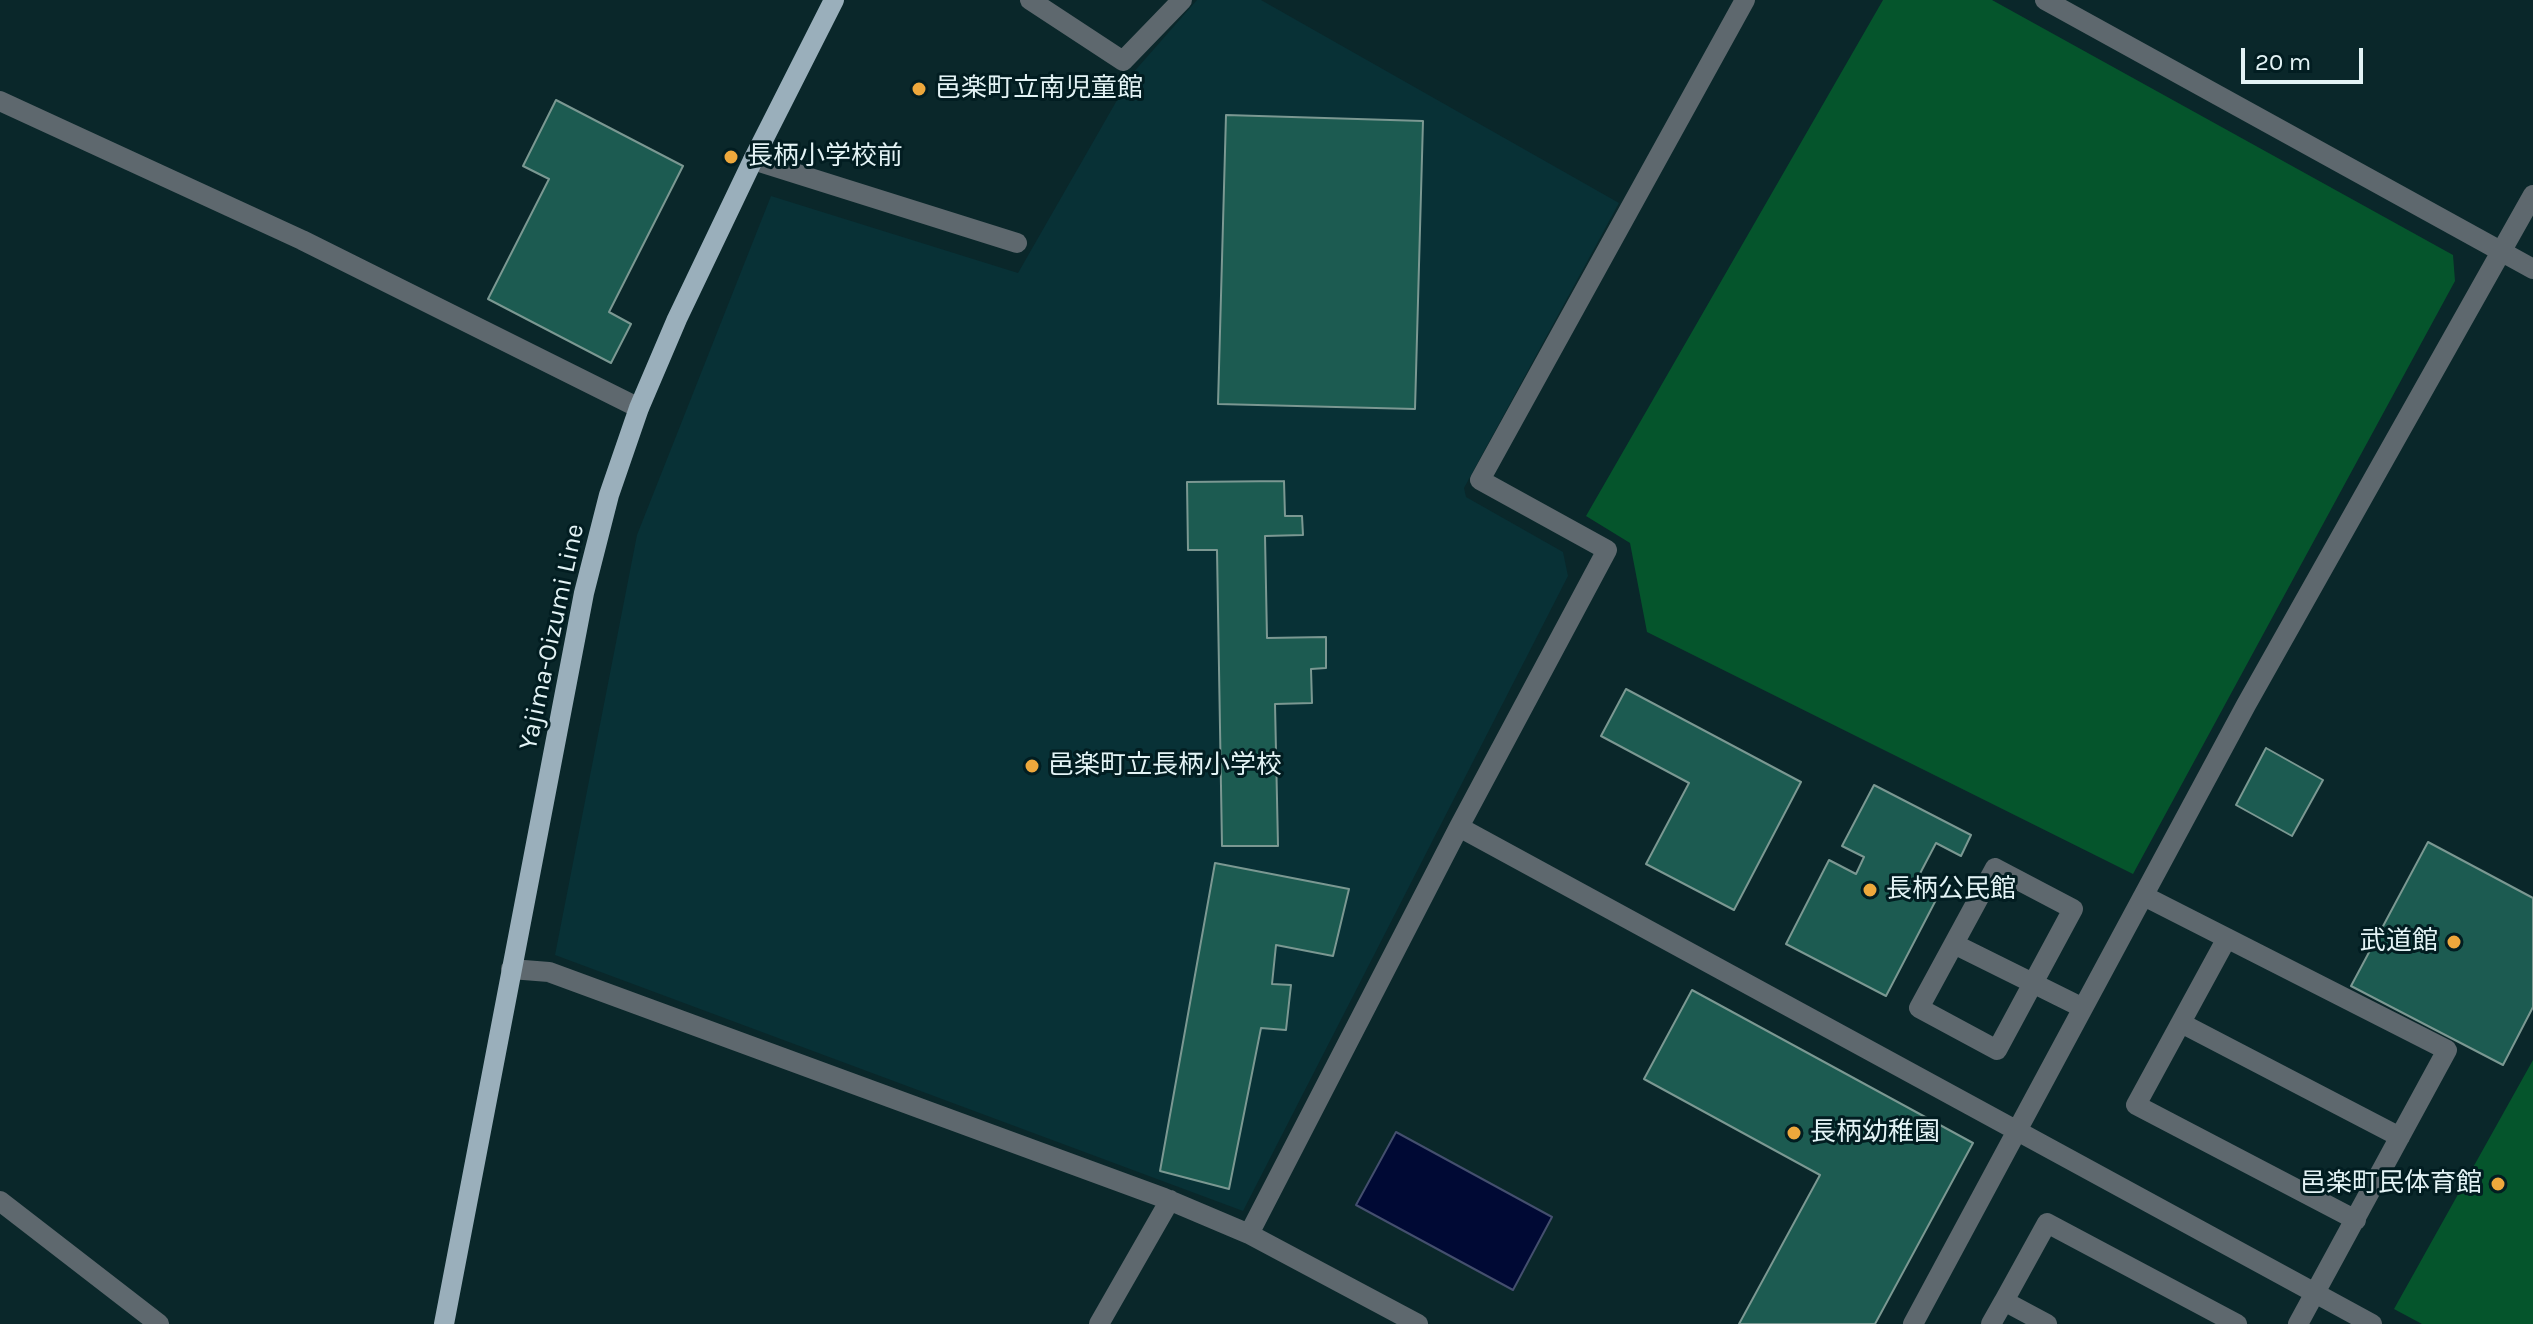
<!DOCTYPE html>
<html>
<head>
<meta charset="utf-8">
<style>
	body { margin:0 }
	#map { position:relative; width:2533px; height:1324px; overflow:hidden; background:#0a272a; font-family:Karla,sans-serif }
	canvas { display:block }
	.scale { position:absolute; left:2241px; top:48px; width:122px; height:36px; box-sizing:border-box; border:4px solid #e3f3f5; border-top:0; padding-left:10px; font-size:24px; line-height:28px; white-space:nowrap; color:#e3f3f5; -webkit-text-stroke:6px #021d21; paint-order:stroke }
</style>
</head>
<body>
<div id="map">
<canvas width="2533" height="1324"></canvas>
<div class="scale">20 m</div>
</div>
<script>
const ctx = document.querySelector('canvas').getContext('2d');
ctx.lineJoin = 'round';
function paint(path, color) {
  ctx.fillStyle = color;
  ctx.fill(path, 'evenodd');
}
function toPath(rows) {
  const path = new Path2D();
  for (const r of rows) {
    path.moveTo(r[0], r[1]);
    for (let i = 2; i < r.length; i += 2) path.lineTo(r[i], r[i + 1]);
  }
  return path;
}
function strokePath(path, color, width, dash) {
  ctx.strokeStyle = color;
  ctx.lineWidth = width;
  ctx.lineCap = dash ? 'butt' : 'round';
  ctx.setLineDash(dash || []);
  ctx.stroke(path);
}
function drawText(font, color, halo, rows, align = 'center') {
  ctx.font = font + ' Karla,"Noto Sans JP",sans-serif';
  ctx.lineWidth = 6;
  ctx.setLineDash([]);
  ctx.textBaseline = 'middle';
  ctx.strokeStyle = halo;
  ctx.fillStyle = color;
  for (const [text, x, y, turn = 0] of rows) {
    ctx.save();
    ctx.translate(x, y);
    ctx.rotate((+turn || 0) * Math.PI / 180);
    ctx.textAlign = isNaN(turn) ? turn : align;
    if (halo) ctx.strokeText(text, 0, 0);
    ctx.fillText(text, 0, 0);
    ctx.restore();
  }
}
const built = toPath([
	[1197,0,1261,0,1619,203,1464,488,1466,497,1563,552,1568,576,1243,1211,555,955,637,535,771,196,1018,273,1132,74]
]);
const green = toPath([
	[1883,0,1992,0,2453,255,2455,281,2133,874,1647,632,1630,543,1586,516],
	[2533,1060,2533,1324,2422,1324,2394,1309]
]);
const water = toPath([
	[1396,1132,1552,1217,1513,1290,1356,1205,1396,1132]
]);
const building = toPath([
	[556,100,683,166,609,312,631,324,611,363,488,299,549,179,523,166,556,100],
	[1226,115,1423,121,1415,409,1218,404,1226,115],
	[1284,481,1285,516,1302,516,1303,535,1265,536,1267,638,1326,637,1326,668,1311,669,1312,703,1275,704,1278,846,1222,846,1217,550,1188,550,1187,482,1284,481],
	[1626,689,1801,782,1734,910,1646,864,1689,783,1601,736,1626,689],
	[2266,748,2323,780,2292,836,2236,805,2266,748],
	[1874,785,1971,835,1961,856,1936,843,1915,883,1938,896,1886,996,1786,944,1829,860,1856,874,1864,857,1842,846,1874,785],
	[2428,842,2533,898,2533,1007,2503,1065,2351,986,2428,842],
	[1215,863,1349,889,1333,956,1276,945,1272,984,1291,985,1286,1030,1261,1028,1229,1189,1160,1171,1215,863],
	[1692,990,1973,1143,1875,1324,1739,1324,1820,1175,1644,1079,1692,990]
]);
const minor = toPath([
	[1030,0,1123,61,1182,0],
	[2045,0,2533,269],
	[0,101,302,240,639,408],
	[753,160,1017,243],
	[1459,827,2372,1324],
	[1995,868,2073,909,1997,1050,1919,1008,1995,868],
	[2144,896,2447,1050,2298,1324],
	[2227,938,2136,1105,2356,1220],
	[1954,944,2083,1008],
	[511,969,549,972,1164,1198,1249,1234,1418,1324],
	[2181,1023,2400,1137],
	[0,1201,159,1324],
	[1249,1234,1459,827,1607,550,1480,480,1745,0],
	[1099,1324,1170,1200],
	[1913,1324,2246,705,2533,195],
	[1991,1324,2004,1301],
	[2047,1324,2004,1301,2047,1223,2237,1324]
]);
const major = toPath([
	[444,1324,584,593,609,495,639,408,677,319,753,160,834,0]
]);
const markers = [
	[919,89,8,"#eea83c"],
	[731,157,8,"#eea83c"],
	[1032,766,8,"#eea83c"],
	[1870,890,8,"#eea83c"],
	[2454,942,8,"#eea83c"],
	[1794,1133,8,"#eea83c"],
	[2498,1184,8,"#eea83c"]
];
const poiNames = [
	["邑楽町立南児童館",935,89],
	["長柄小学校前",747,157],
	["邑楽町立長柄小学校",1048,766],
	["長柄公民館",1886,890],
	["武道館",2438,942,"right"],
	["長柄幼稚園",1810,1133],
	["邑楽町民体育館",2482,1184,"right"]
];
const streetNames = [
	["Yajima-Oizumi Line",552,637,-78]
];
paint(built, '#083136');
paint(green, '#05552c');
paint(water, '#000934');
strokePath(water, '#444f6e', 2);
paint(building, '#1c5b51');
strokePath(building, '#7b9892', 2);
strokePath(minor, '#5e686e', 20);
strokePath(major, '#9aafbb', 20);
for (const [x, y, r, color] of markers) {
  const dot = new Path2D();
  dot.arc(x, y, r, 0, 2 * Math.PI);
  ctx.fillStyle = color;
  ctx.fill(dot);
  strokePath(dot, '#021d21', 3);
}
drawText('26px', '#e3f3f5', '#021d21', poiNames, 'left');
drawText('26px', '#e3f3f5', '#021d21', streetNames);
</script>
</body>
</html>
